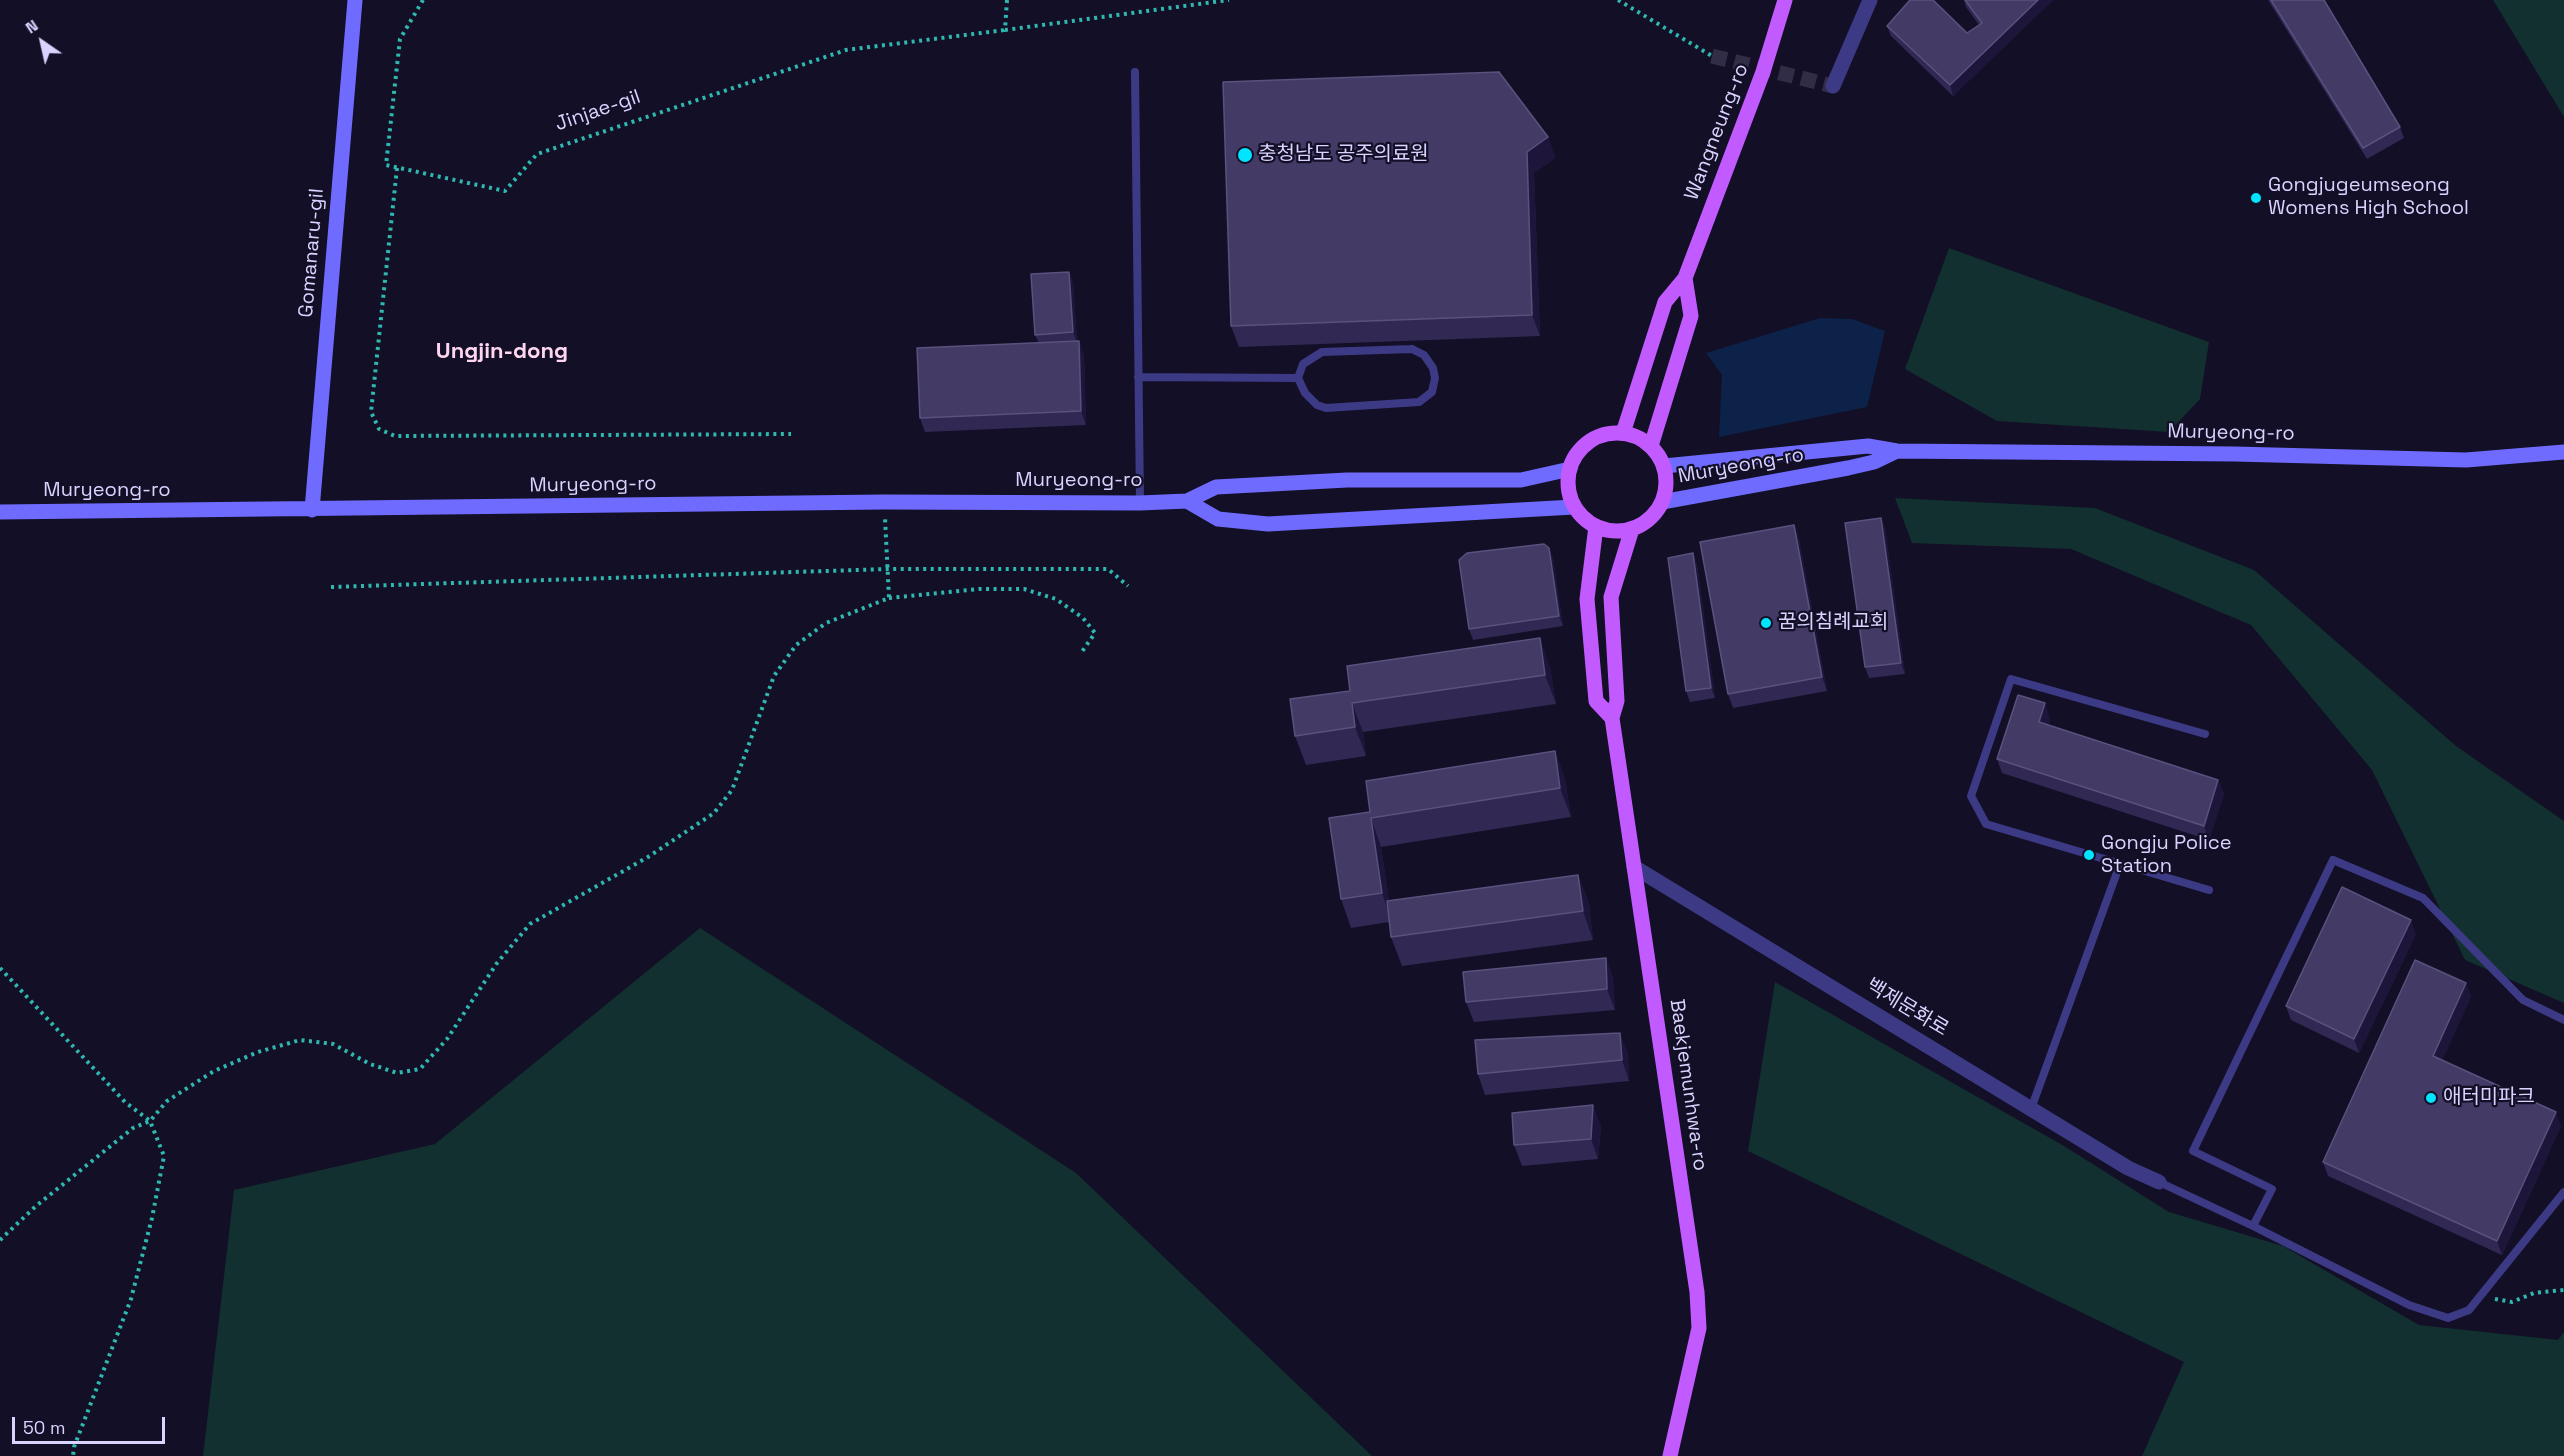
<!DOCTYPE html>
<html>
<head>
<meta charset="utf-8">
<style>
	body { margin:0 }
	#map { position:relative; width:2564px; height:1456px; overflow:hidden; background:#130f26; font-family:"Space Grotesk",sans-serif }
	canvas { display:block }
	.north { position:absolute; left:12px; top:12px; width:60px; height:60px; -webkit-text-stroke:4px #130f26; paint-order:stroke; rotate:326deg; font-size:16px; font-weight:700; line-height:24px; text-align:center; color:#d9d4ff }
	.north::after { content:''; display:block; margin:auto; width:21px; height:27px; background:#d9d4ff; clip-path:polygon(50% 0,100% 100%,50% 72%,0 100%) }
	.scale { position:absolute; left:12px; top:1417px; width:153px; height:27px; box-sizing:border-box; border:3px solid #d9d4ff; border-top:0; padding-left:8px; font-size:18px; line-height:21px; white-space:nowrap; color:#d9d4ff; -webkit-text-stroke:4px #130f26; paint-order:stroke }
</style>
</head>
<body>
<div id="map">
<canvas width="2564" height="1456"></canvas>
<div class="north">N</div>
<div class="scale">50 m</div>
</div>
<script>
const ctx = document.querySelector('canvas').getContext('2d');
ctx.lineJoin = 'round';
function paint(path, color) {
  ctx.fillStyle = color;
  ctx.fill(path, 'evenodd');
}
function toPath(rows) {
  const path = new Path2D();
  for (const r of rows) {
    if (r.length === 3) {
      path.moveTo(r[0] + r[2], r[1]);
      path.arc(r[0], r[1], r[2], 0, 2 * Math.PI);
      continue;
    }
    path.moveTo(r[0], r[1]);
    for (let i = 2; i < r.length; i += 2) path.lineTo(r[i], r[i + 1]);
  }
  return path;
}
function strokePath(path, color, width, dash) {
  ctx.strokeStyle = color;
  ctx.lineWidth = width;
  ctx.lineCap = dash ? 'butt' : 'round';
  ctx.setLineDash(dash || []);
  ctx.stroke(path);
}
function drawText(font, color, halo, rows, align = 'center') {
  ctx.font = font + ' "Space Grotesk","Noto Sans KR",sans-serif';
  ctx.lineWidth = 4.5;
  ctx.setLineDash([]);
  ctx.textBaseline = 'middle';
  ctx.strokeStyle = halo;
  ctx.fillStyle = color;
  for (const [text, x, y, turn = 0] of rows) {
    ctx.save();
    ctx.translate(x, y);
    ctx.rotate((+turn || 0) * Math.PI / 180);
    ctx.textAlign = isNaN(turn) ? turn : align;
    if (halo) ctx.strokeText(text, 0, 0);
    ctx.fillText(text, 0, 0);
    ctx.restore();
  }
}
const green = toPath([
	[2493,0,2564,0,2564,117],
	[1949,248,2209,342,2200,399,2169,432,1997,421,1905,369],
	[1895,498,2095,508,2254,570,2456,746,2564,821,2564,1003,2465,960,2372,770,2251,625,2071,549,1912,543],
	[700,928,1076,1173,1372,1456,203,1456,234,1190,435,1144],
	[1775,982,2064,1146,2169,1212,2283,1246,2419,1325,2558,1340,2564,1332,2564,1456,2142,1456,2184,1362,1748,1151]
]);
const water = toPath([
	[1820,318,1852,319,1885,331,1867,407,1719,437,1722,375,1706,353]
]);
const minorTunnel = toPath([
	[1712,56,1833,86]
]);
const path = toPath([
	[423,0,400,39,386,165,505,191,537,154,846,50,1005,30],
	[1007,0,1005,30,1229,0],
	[1618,0,1712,56],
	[397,168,371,412,379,429,395,436,791,434],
	[331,587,887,569,1108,569,1128,586],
	[889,598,979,589,1024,589,1056,599,1083,618,1095,633,1081,653],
	[0,968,125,1102,150,1121,164,1156,152,1218,131,1299,74,1447,73,1456],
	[0,1240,36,1206,133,1128,150,1121,167,1101,214,1071,258,1052,300,1040,333,1044,370,1064,397,1073,420,1069,447,1039,497,963,530,924,648,857,714,813,732,790,774,676,796,645,826,623,889,598,885,518],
	[2495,1299,2512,1302,2534,1293,2564,1290]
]);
const service = toPath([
	[1135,72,1140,503],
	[1412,349,1424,355,1433,368,1435,378,1432,392,1419,402,1326,408,1317,405,1305,393,1298,378,1303,364,1322,352,1412,349],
	[1138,377,1298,378],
	[2205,734,2011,679,1971,796,1986,824,2209,890],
	[2031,1109,2120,864],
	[2159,1182,2253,1226,2409,1305,2448,1318,2469,1310,2564,1192],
	[2253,1226,2272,1189,2193,1151,2333,860,2423,898,2523,1000,2564,1020]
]);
const minor = toPath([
	[1833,86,1870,0],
	[1634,867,2128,1168,2159,1182]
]);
const secondary = toPath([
	[1664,466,1868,446,1897,451,2235,454,2466,460,2564,452],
	[1187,501,1218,519,1268,524,1574,507],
	[1662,502,1848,468,1874,462,1897,451],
	[312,510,355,0],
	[0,512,884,502,1140,503,1187,501,1216,487,1347,480,1521,480,1570,469]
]);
const primary = toPath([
	[1623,433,1665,302,1685,278,1763,72,1785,0],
	[1617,482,49],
	[1651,446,1691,316,1685,278],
	[1596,526,1587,599,1596,701,1612,718],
	[1632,529,1611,597,1617,701,1612,718,1697,1292,1699,1328,1670,1456]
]);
const wall = toPath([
	[1964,0,2053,0,1953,96,1891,36,1887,26,1967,33,1979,25,1966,7],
	[2268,0,2324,0,2400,127,2404,138,2367,159],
	[1548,137,1555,158,1534,173,1540,336,1239,347,1231,326],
	[1073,282,1077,342,1079,341,1084,356,1086,425,925,432,920,418,1039,343,1035,335],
	[1881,518,1885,528,1905,674,1869,678,1865,667],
	[1794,525,1799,539,1827,691,1733,708,1728,694],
	[1549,548,1553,559,1563,626,1473,640,1469,629],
	[1697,564,1715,698,1690,702,1686,691],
	[1550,667,1556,704,1363,732,1366,756,1306,765,1295,736,1290,699],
	[2050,718,2048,725,2218,780,2224,794,2209,840,2002,773,1997,759],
	[1555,751,1565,780,1571,817,1381,847,1389,901,1578,875,1589,904,1593,940,1402,966,1391,937,1389,922,1351,928,1341,899,1370,812],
	[2416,934,2359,1053,2291,1020,2286,1006],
	[1606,958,1613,978,1615,1010,1474,1022,1466,1002],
	[2466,983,2471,997,2442,1060,2561,1126,2502,1255,2328,1176,2323,1162],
	[1628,1053,1629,1081,1485,1095,1478,1074],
	[1601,1126,1598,1159,1522,1166,1514,1145]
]);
const shadedWall = toPath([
	[2038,0,2053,0,1953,96,1950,85],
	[1548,137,1555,158,1534,173,1540,336,1532,315,1527,152],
	[1069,272,1073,282,1077,343,1073,332],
	[1079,341,1084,356,1086,425,1081,411],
	[1881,518,1885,528,1905,674,1901,663],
	[1794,525,1799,539,1827,691,1822,677],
	[1549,548,1553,559,1563,626,1559,616],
	[1693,553,1697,564,1715,698,1711,688],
	[1540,638,1550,667,1556,704,1545,675],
	[1352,703,1363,732,1366,756,1355,727],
	[2045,703,2050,718,2044,736,2039,722],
	[1555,751,1565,780,1571,817,1560,788],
	[2218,780,2224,794,2209,840,2204,826],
	[1371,818,1381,847,1392,922,1382,893],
	[1578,875,1589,904,1593,940,1583,911],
	[2411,920,2416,934,2359,1053,2354,1039],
	[1606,958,1613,978,1615,1010,1607,989],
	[2466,983,2471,997,2438,1070,2433,1056],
	[1620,1033,1628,1053,1629,1081,1622,1060],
	[1593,1105,1601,1126,1598,1159,1591,1139],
	[2556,1112,2561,1126,2502,1255,2497,1241]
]);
const building = toPath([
	[1910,0,1933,0,1967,33,1982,23,1965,0,2038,0,1950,85,1887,26,1910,0],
	[2271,0,2324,0,2400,127,2363,148,2271,0],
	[1499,72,1548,137,1527,152,1532,315,1231,326,1223,82,1499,72],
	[1069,272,1073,332,1035,335,1031,274,1069,272],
	[1079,341,1081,411,920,418,917,348,1079,341],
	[1881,518,1901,663,1865,667,1845,523,1881,518],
	[1794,525,1822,677,1728,694,1700,542,1794,525],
	[1544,544,1549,548,1559,616,1469,629,1459,560,1467,553,1544,544],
	[1693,553,1711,688,1686,691,1668,558,1693,553],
	[1540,638,1545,675,1352,703,1355,727,1295,736,1290,699,1350,691,1347,666,1540,638],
	[2018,695,2045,703,2039,722,2218,780,2204,826,1997,759,2018,695],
	[1555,751,1560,788,1371,818,1382,893,1341,899,1329,818,1370,812,1366,781,1555,751],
	[1578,875,1583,911,1391,937,1387,901,1578,875],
	[2342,887,2411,920,2354,1039,2286,1006,2342,887],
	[1606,958,1607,989,1466,1002,1463,972,1606,958],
	[2415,960,2466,983,2433,1056,2556,1112,2497,1241,2323,1162,2415,960],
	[1620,1033,1622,1060,1478,1074,1475,1040,1620,1033],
	[1593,1105,1591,1139,1514,1145,1512,1113,1593,1105]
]);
const markers = [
	[1245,155,8,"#00e5ff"],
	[2256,198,6,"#00e5ff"],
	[1766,623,6,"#00e5ff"],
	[2089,855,6,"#00e5ff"],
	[2431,1098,6,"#00e5ff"]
];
const streetNames = [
	["Jinjae-gil",598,111,-19],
	["Wangneung-ro",1717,132,-69],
	["Gomanaru-gil",312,253,-85],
	["Muryeong-ro",2231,433,1],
	["Muryeong-ro",1741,466,-10],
	["Muryeong-ro",1079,481],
	["Muryeong-ro",593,485,-1],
	["Muryeong-ro",107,491],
	["백제문화로",1907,1008,31],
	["Baekjemunhwa-ro",1688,1085,82]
];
const poiNames = [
	["충청남도 공주의료원",1258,155],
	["Gongjugeumseong",2268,186],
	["Womens High School",2268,209],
	["꿈의침례교회",1778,623],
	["Gongju Police",2101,844],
	["Station",2101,867],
	["애터미파크",2443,1098]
];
const quarterNames = [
	["Ungjin-dong",502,352]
];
paint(green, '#12302f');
paint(water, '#0c2248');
strokePath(minorTunnel, '#312d47', 15, [15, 8]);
strokePath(path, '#2fb8b0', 4, [3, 4.5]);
strokePath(service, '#3d3a85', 8);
strokePath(minor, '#3d3a85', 15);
strokePath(secondary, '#6f6bff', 15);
strokePath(primary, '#c25bff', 15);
paint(wall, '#312854');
paint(shadedWall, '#1d163a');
paint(building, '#433a66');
strokePath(building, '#5a527e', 1.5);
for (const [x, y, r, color] of markers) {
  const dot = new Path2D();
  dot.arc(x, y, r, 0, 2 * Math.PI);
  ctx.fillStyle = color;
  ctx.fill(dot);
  strokePath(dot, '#130f26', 2);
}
drawText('20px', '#d9d4ff', '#130f26', streetNames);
drawText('20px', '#d9d4ff', '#130f26', poiNames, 'left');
drawText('bold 22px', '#ffd6f0', '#130f26', quarterNames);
</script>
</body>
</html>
